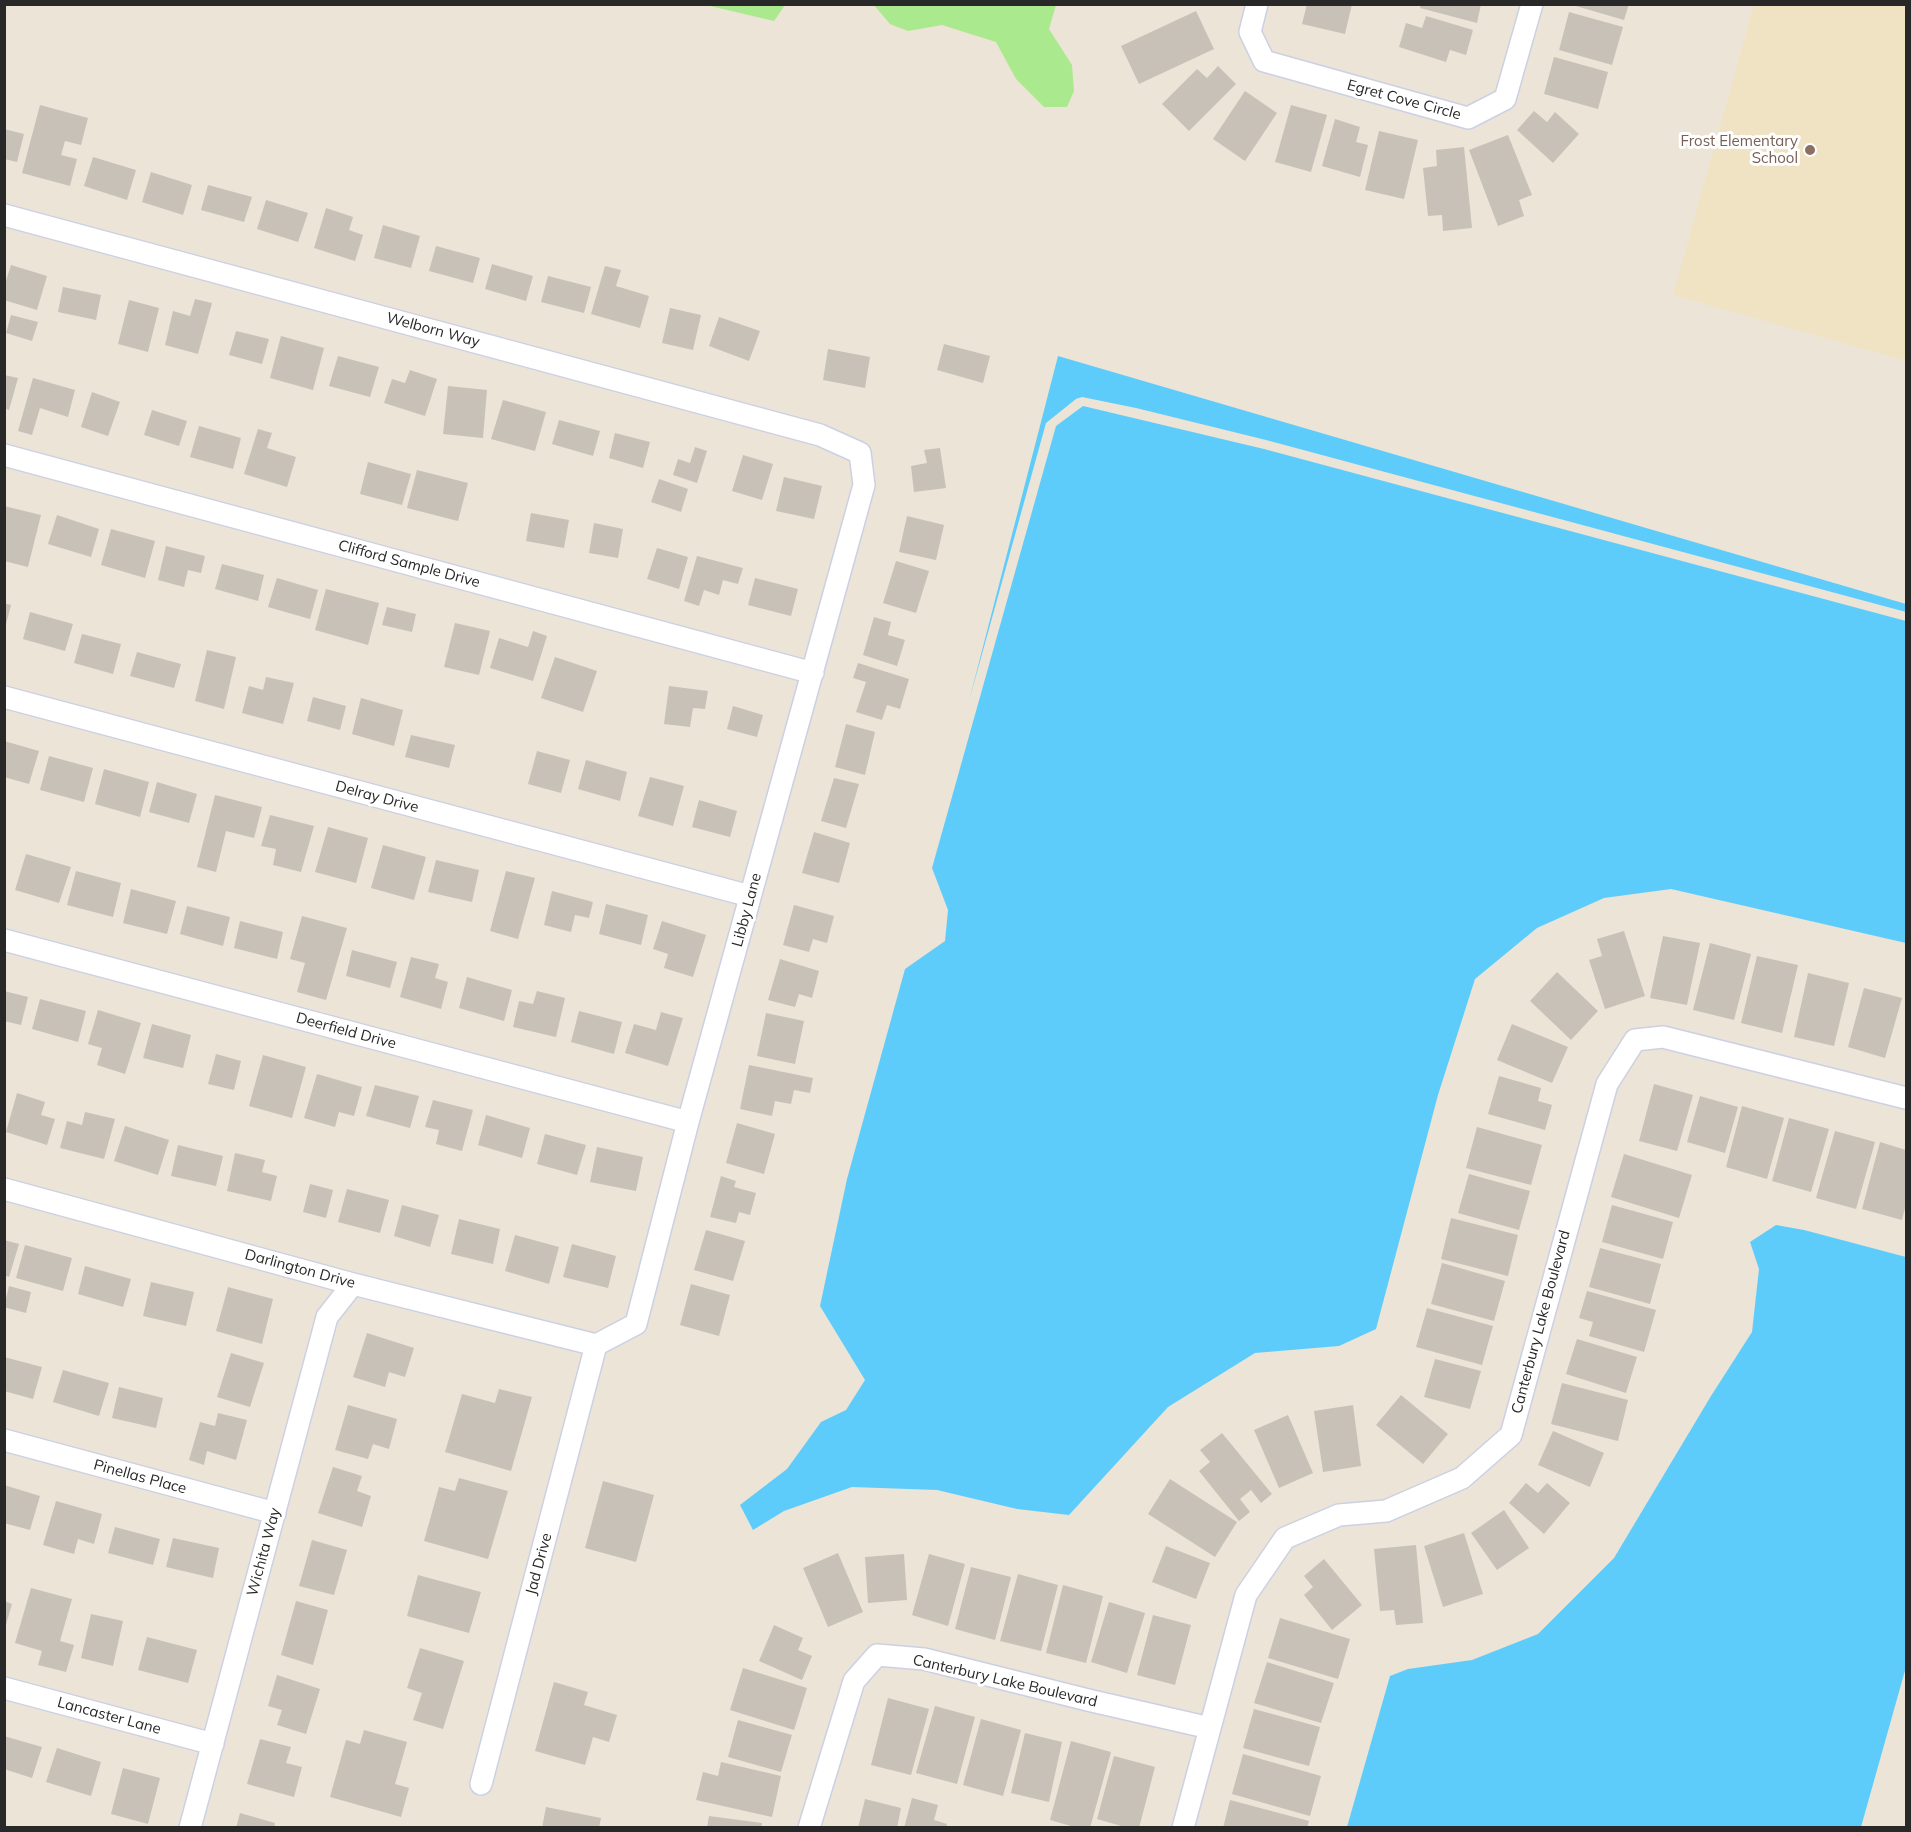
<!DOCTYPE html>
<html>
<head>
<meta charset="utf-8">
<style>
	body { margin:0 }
	#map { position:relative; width:1911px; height:1832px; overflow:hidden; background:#ece4d7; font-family:Mulish,sans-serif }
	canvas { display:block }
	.frame { position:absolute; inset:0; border:6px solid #282828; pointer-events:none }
</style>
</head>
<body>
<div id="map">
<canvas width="1911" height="1832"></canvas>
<div class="frame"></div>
</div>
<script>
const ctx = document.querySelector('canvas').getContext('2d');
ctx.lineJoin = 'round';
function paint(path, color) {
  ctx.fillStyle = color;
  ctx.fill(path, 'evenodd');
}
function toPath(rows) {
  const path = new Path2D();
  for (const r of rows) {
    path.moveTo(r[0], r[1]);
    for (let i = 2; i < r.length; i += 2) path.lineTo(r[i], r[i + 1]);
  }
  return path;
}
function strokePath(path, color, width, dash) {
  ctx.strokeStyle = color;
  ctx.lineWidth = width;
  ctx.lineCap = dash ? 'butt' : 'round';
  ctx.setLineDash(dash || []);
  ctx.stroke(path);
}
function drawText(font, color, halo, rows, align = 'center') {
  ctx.font = font + ' Mulish,sans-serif';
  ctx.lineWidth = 6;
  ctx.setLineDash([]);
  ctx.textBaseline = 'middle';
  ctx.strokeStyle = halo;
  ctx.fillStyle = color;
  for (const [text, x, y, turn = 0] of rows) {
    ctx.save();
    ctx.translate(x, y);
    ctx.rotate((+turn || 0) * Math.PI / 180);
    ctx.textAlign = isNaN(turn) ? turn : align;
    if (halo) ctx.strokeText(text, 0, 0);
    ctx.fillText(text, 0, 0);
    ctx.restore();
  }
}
const education = toPath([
	[1754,5,1906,5,1906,361,1673,295]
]);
const green = toPath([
	[706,5,785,4,785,5,774,21],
	[874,5,1056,5,1049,29,1072,65,1074,91,1067,107,1044,107,1016,79,996,42,942,25,908,31,890,24]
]);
const water = toPath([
	[1058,356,1906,604,1906,612,1266,440,1136,408,1082,397,1076,399,1046,423,969,701],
	[1083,406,1264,449,1906,621,1906,943,1671,889,1604,898,1537,928,1475,979,1438,1095,1376,1329,1339,1346,1255,1353,1168,1407,1069,1515,1017,1509,937,1490,852,1487,784,1511,753,1530,740,1505,787,1469,821,1422,846,1410,865,1380,820,1306,847,1179,905,969,945,941,948,910,932,868,1056,426],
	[1776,1225,1804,1230,1906,1257,1906,1667,1861,1827,1347,1827,1390,1676,1408,1669,1472,1660,1538,1634,1614,1558,1711,1396,1752,1332,1759,1269,1750,1242]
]);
const building = toPath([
	[1307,4,1352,4,1345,34,1302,24],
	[1421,4,1481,4,1477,23,1420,8],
	[1569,4,1629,4,1624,20],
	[1196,11,1214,49,1139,84,1121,46],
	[1569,12,1623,27,1612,65,1559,50],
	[1426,16,1473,30,1466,55,1450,50,1446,62,1399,47,1406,23,1422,28],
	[1554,57,1608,72,1598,109,1544,94],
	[1218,66,1236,84,1189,131,1162,104,1197,69,1207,78],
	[1245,91,1277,113,1245,161,1213,139],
	[40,105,88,118,81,145,65,141,61,155,77,159,70,186,22,173],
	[1291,105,1327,115,1311,172,1275,162],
	[1534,111,1547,122,1555,112,1579,134,1553,163,1517,130],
	[1335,119,1360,127,1356,142,1368,145,1360,177,1322,166],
	[4,129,24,134,17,162,4,159],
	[1379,131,1418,140,1404,199,1365,190],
	[1508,135,1532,195,1519,200,1524,216,1498,226,1469,150],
	[1464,147,1472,228,1443,231,1442,215,1428,216,1423,168,1437,166,1436,150],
	[93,157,136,170,127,200,84,186],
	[151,172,192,185,183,215,142,202],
	[208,185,252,197,244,222,201,210],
	[266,200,308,213,298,242,257,229],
	[326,208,353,217,349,230,363,235,355,261,314,248],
	[383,225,420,236,411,268,374,258],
	[436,246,480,258,473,283,429,271],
	[492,264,533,276,526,301,485,289],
	[11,265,47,276,37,310,4,300,4,287],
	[605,266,621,270,616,286,649,296,640,328,591,314],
	[548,276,591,287,584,313,541,302],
	[63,287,101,295,96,320,58,312],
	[195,299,212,303,198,354,165,345,173,311,190,316],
	[129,300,159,308,148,352,118,344],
	[670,308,701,315,693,350,662,343],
	[11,315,38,322,32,341,6,333],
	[719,317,760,331,749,361,709,346],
	[236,331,269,339,262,364,229,355],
	[281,336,324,348,313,390,270,378],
	[944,344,990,356,983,383,937,370],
	[828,349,870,357,865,388,823,380],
	[338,356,379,367,370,397,329,386],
	[410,370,437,379,425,416,384,403,392,379,405,383],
	[4,375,18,378,9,410,4,408],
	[33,378,75,390,68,417,40,408,32,435,18,431],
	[448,386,487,390,483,438,443,434],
	[92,392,120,402,108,436,81,427],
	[503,400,546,412,535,451,491,439],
	[152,410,187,421,179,446,144,435],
	[559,420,600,431,593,456,552,444],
	[199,426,241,438,233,469,190,457],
	[258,429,272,433,267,448,296,457,287,487,244,474],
	[615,433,650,442,643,468,609,458],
	[695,447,707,451,697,483,673,475,678,459,690,463],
	[940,448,946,488,914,492,911,466,927,463,924,450],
	[743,455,773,464,762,500,732,491],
	[368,462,411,474,402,505,360,494],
	[417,470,468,483,458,521,407,508],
	[784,477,822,486,814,519,776,511],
	[659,479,688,489,681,512,651,502],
	[4,506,41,515,28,567,4,561],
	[531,513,569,520,564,548,526,541],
	[57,515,99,529,91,557,48,544],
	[907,516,944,525,936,560,899,552],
	[594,523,623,529,618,558,589,553],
	[111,529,155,541,145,578,101,565],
	[166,546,205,556,201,573,188,570,184,587,158,580],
	[657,548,688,557,679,589,647,579],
	[697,556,743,568,738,584,723,580,719,595,704,590,699,606,684,601],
	[896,561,929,571,916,613,883,603],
	[222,564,264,575,258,601,215,589],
	[277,578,318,590,310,619,268,607],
	[755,578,798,589,791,616,748,605],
	[326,589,379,603,368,645,315,630],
	[4,603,11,605,5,628,4,628],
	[387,607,416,614,412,632,382,625],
	[30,612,73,624,65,651,23,639],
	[874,617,891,622,888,635,905,640,897,666,863,655],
	[455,623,490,631,479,675,444,667],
	[533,631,547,636,533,681,490,668,499,638,528,647],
	[82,634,121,644,113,674,74,663],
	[207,650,236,657,224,709,195,701],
	[137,652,181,664,174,688,130,676],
	[555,657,597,671,583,712,541,698],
	[858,663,909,679,900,709,887,705,882,720,856,712,866,682,853,678],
	[266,677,294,683,283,724,242,713,249,686,263,690],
	[669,686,708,691,705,709,693,708,690,727,664,724],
	[313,697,346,706,340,730,307,721],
	[361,698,403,710,394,746,352,734],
	[733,706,763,715,757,737,727,729],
	[846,724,875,732,865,775,835,767],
	[411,735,455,745,449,768,405,757],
	[4,741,39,751,29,784,4,777],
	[537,751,570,760,561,793,528,784],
	[49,756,93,768,84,802,40,790],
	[586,760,627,772,620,801,578,789],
	[104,769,149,782,140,817,95,804],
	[650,777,684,786,673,826,638,816],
	[834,778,859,784,846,828,821,821],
	[157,782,197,794,189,823,149,812],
	[215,795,262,807,254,838,226,831,216,872,197,867],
	[699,800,737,811,730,837,692,827],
	[270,815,314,826,301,872,273,865,276,849,261,846],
	[328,827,368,838,356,883,315,872],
	[814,832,850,843,839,883,802,873],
	[383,845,426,857,414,900,371,888],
	[26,854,71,867,59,903,15,890],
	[436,860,479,870,472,902,428,892],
	[76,871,121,883,113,917,67,905],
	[506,871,535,878,518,939,490,931],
	[131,889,176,901,167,934,123,923],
	[552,891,593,902,589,918,575,915,571,932,544,925],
	[606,904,648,915,641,945,599,934],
	[794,905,834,916,827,943,813,939,809,952,783,945],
	[187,906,230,917,223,946,180,934],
	[302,916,347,928,326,1000,297,992,305,963,290,959],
	[240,921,283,932,277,959,234,948],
	[662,921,706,935,693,977,664,968,668,954,653,949],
	[1624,931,1645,996,1605,1009,1589,960,1602,956,1597,939],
	[1663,936,1700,943,1687,1005,1650,998],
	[1710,943,1751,954,1734,1020,1693,1010],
	[352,950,397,962,390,988,346,976],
	[1757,956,1798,965,1782,1033,1741,1023],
	[411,957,439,964,435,978,448,982,441,1009,400,997],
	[780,959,819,971,812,998,799,994,795,1007,768,1000],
	[1557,972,1598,1011,1571,1040,1530,1001],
	[1808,973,1849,983,1834,1046,1794,1037],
	[467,977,512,990,504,1021,459,1008],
	[1864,988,1902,998,1885,1058,1848,1047],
	[4,991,28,997,21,1025,4,1021],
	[537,991,565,998,556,1037,513,1027,519,1001,533,1004],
	[40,999,86,1011,78,1042,32,1029],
	[98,1010,141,1023,125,1074,97,1065,102,1048,88,1044],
	[579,1011,622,1022,614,1054,571,1042],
	[661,1012,683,1018,668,1066,625,1053,634,1024,656,1030],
	[766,1013,804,1021,795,1064,757,1056],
	[152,1024,191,1035,183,1068,143,1058],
	[1512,1024,1568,1047,1552,1083,1497,1060],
	[216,1054,241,1061,234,1090,208,1084],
	[263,1055,306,1067,292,1118,249,1106],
	[749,1065,813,1078,810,1093,794,1090,791,1104,775,1101,772,1116,740,1109],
	[317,1074,362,1087,354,1116,339,1112,335,1127,304,1118],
	[1499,1076,1541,1088,1538,1101,1552,1105,1545,1130,1488,1114],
	[1654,1084,1693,1095,1677,1151,1639,1141],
	[375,1085,419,1096,410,1128,366,1116],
	[17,1093,45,1102,41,1115,55,1119,47,1145,6,1132],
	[1700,1096,1738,1107,1725,1153,1687,1142],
	[433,1100,473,1110,462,1151,436,1144,439,1130,425,1127],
	[1742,1106,1784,1118,1767,1179,1726,1167],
	[85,1112,115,1119,104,1159,60,1148,67,1121,82,1125],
	[486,1115,530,1128,522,1158,478,1145],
	[1789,1118,1829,1129,1811,1192,1772,1181],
	[737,1123,775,1134,764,1174,726,1163],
	[125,1126,169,1140,158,1175,114,1161],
	[1477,1127,1542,1145,1531,1185,1466,1168],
	[1835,1131,1875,1142,1856,1209,1816,1198],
	[545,1134,586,1145,577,1175,537,1164],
	[1880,1142,1906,1150,1906,1204,1902,1220,1862,1209],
	[178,1145,223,1156,216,1186,171,1176],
	[597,1147,643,1157,636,1191,590,1182],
	[235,1153,265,1160,262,1172,277,1176,271,1201,227,1191],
	[1624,1154,1692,1175,1679,1218,1611,1197],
	[1469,1174,1530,1191,1519,1230,1458,1213],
	[721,1176,736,1181,734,1187,756,1193,750,1215,739,1212,736,1223,710,1217],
	[310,1184,333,1190,326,1218,303,1212],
	[347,1189,389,1200,380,1233,338,1222],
	[402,1205,439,1215,430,1247,394,1236],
	[1612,1205,1673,1222,1663,1259,1602,1242],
	[1451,1218,1518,1235,1508,1276,1441,1259],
	[459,1219,500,1229,493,1264,451,1254],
	[706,1230,745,1241,733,1281,694,1270],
	[515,1235,559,1247,549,1284,505,1271],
	[4,1240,19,1244,9,1277,4,1275],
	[572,1244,616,1256,608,1288,563,1277],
	[25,1245,72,1258,63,1291,16,1278],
	[1600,1248,1661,1264,1650,1304,1589,1287],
	[1442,1263,1505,1281,1494,1321,1431,1304],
	[85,1266,131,1279,123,1307,78,1294],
	[151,1282,194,1292,186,1326,143,1316],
	[691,1284,730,1295,719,1336,680,1325],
	[9,1286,31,1292,26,1313,4,1307],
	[228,1287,273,1299,262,1344,216,1331],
	[1587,1291,1656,1310,1644,1352,1589,1336,1593,1322,1579,1318],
	[1427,1308,1493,1326,1482,1365,1416,1347],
	[367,1333,414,1348,405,1377,389,1372,385,1387,353,1377],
	[1577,1339,1637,1357,1626,1393,1566,1374],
	[231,1353,264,1363,250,1407,217,1397],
	[4,1357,42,1367,33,1399,4,1391],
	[1435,1359,1481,1371,1470,1409,1424,1397],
	[63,1370,109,1383,99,1416,53,1402],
	[1562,1383,1628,1400,1618,1441,1551,1424],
	[119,1387,163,1398,156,1428,112,1418],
	[499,1389,532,1397,511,1471,445,1452,462,1394,495,1403],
	[1401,1395,1448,1434,1423,1464,1376,1425],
	[348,1405,397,1419,389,1449,373,1444,368,1459,335,1450],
	[1353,1405,1361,1466,1323,1472,1314,1411],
	[218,1413,247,1420,236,1460,207,1451,204,1465,189,1460,200,1422,215,1426],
	[1288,1415,1313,1473,1279,1488,1254,1430],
	[1553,1431,1604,1453,1590,1487,1538,1465],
	[1222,1433,1272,1494,1261,1503,1251,1490,1240,1499,1250,1512,1239,1521,1199,1471,1210,1462,1200,1450],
	[333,1467,362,1476,357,1491,371,1496,362,1527,318,1513],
	[459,1478,508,1491,488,1559,424,1541,439,1487,455,1491],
	[1170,1479,1237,1522,1215,1557,1148,1514],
	[603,1481,654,1495,636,1562,585,1548],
	[1526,1483,1538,1493,1547,1483,1570,1503,1544,1534,1509,1503],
	[4,1485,40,1496,30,1530,4,1523],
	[56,1501,102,1514,94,1544,78,1539,74,1554,43,1545],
	[1504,1510,1529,1548,1497,1570,1471,1533],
	[115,1527,160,1539,153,1565,108,1553],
	[1464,1533,1483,1594,1443,1607,1424,1546],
	[173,1538,219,1548,213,1578,166,1567],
	[312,1540,347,1550,334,1595,299,1586],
	[1416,1545,1423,1623,1396,1625,1394,1610,1380,1611,1374,1549],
	[1166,1546,1210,1563,1196,1599,1152,1582],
	[838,1553,863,1612,828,1627,803,1568],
	[904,1554,907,1600,868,1603,865,1557],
	[929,1554,965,1564,948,1626,912,1615],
	[1324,1559,1362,1605,1332,1630,1304,1595,1313,1587,1304,1576],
	[971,1567,1011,1577,995,1640,955,1629],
	[1018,1574,1058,1585,1041,1651,1000,1641],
	[418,1575,481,1592,469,1633,407,1616],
	[1063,1585,1103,1596,1086,1663,1046,1653],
	[31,1588,72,1599,60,1641,74,1645,66,1672,38,1665,42,1651,15,1643],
	[4,1601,12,1604,5,1628,4,1628],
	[296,1601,328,1610,313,1665,281,1655],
	[1109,1602,1145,1613,1127,1673,1091,1662],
	[91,1614,123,1621,113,1666,81,1658],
	[1153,1615,1191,1625,1175,1685,1137,1675],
	[1280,1618,1350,1639,1338,1679,1268,1658],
	[774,1625,803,1638,798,1650,812,1656,802,1680,759,1661],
	[147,1637,197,1650,188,1683,138,1670],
	[420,1648,464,1661,443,1729,413,1720,422,1693,407,1688],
	[1267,1662,1334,1683,1321,1723,1254,1703],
	[743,1668,807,1688,794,1730,730,1710],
	[277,1675,320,1689,306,1734,277,1725,282,1710,268,1706],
	[554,1682,588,1692,584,1705,617,1715,609,1742,593,1737,585,1765,535,1751],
	[888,1698,929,1709,911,1775,871,1765],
	[935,1706,975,1717,957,1784,916,1773],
	[1254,1709,1320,1727,1309,1766,1243,1748],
	[981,1719,1021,1730,1003,1796,963,1785],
	[738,1720,792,1735,781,1772,728,1757],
	[364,1730,407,1742,395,1784,409,1788,401,1817,330,1797,346,1740,360,1744],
	[1025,1733,1062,1742,1049,1802,1011,1793],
	[4,1736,42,1747,32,1778,4,1769],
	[260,1739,291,1747,286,1763,302,1767,294,1797,247,1784],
	[1071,1741,1111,1752,1090,1828,1078,1828,1050,1820],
	[57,1748,101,1762,91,1796,46,1782],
	[1243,1754,1321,1776,1310,1816,1232,1794],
	[1114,1756,1155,1767,1139,1828,1128,1828,1097,1819],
	[721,1762,781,1776,772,1817,696,1800,703,1772,718,1776],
	[123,1768,160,1778,148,1824,111,1814],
	[912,1798,938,1805,934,1820,947,1824,946,1828,904,1828],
	[865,1799,901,1808,897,1828,858,1828],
	[1230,1800,1309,1821,1307,1828,1223,1828],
	[546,1807,601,1818,599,1828,542,1828],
	[240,1813,275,1823,274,1828,236,1828],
	[709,1816,762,1823,761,1828,707,1828]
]);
const street = toPath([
	[1257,4,1250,32,1264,61,1468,118,1505,99,1532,4],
	[4,215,820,435,860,453,864,485,688,1122,636,1324,596,1345],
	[4,455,813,673],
	[4,697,750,896],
	[4,940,688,1122],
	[4,1189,353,1284,596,1345],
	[4,1440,275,1513],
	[4,1688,213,1744],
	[481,1784,596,1345],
	[190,1828,327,1317,353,1284],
	[809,1828,854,1681,877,1655,924,1659,1092,1701,1210,1728],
	[1183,1828,1246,1595,1285,1538,1339,1515,1386,1511,1462,1478,1511,1435,1607,1084,1635,1040,1663,1037,1906,1098]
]);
const markers = [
	[1810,150,6,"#8d6e63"]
];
const streetNames = [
	["Egret Cove Circle",1404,100,15],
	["Welborn Way",433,330,15],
	["Clifford Sample Drive",409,564,15],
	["Delray Drive",377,797,15],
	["Libby Lane",747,910,-75],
	["Deerfield Drive",346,1031,15],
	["Darlington Drive",300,1269,15],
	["Canterbury Lake Boulevard",1541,1322,-75],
	["Pinellas Place",140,1477,15],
	["Wichita Way",264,1552,-75],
	["Jad Drive",539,1564,-75],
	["Canterbury Lake Boulevard",1005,1681,13],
	["Lancaster Lane",109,1716,15]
];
const educationNames = [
	["Frost Elementary",1798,141],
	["School",1798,158]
];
paint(education, '#f0e3c4');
paint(green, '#aae98d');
paint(water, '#5eccfb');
paint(building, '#c7c1b7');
strokePath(street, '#ccd0e3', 24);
strokePath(street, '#fff', 21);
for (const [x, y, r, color] of markers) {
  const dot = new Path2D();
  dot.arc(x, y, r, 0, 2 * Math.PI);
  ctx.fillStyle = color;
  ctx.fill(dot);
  strokePath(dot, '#fff', 2);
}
drawText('15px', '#282828', '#fff', streetNames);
drawText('15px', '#785e54', '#fff', educationNames, 'right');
</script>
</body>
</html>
